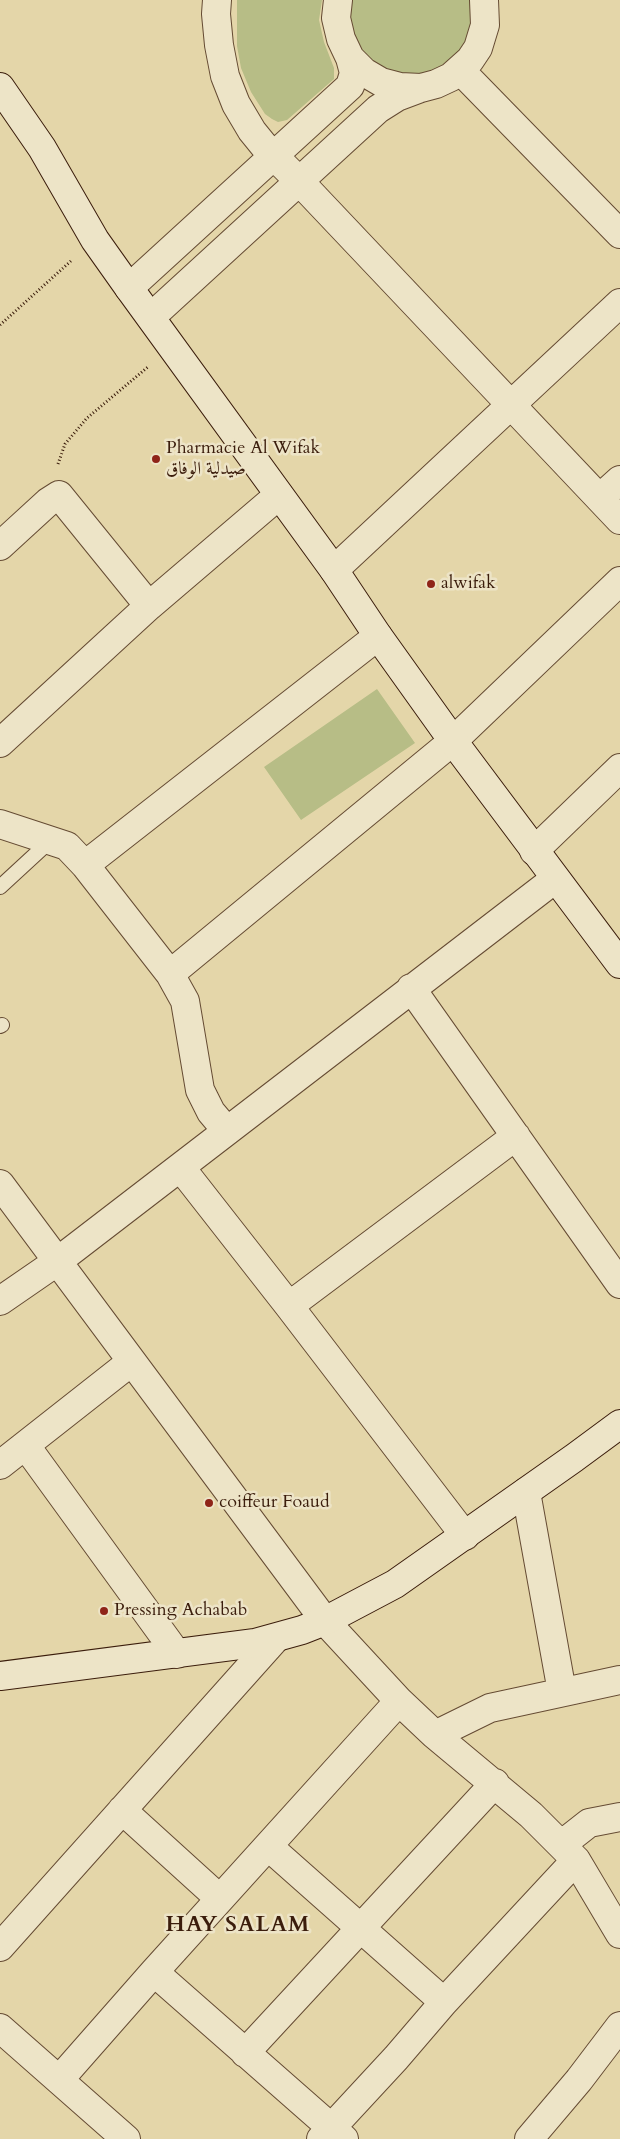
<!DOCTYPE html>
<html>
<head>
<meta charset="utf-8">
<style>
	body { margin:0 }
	canvas { display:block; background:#e4d6a9 }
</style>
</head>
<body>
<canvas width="620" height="2139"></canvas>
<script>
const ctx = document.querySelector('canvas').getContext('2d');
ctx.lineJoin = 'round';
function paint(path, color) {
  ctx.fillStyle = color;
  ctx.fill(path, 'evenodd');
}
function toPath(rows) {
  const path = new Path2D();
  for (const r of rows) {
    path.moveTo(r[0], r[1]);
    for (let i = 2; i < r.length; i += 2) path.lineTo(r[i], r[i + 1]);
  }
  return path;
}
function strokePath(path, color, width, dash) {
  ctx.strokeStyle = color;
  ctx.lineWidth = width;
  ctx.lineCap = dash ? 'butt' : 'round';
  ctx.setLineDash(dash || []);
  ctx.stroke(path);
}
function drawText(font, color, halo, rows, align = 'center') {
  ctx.font = font + ' Cardo,Amiri,serif';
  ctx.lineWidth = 5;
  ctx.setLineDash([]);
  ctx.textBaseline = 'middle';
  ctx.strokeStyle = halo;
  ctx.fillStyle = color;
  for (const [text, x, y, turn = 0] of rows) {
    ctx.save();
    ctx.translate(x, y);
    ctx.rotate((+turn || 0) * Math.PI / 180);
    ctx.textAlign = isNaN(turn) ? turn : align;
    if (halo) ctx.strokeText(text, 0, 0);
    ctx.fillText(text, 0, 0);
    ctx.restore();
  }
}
const green = toPath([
	[237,0,322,0,319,20,324,42,334,68,334,79,287,120,278,122,272,119,265,114,251,92,241,68,237,46],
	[351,0,473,0,475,8,468,43,442,68,426,74,408,76,390,72,375,63,362,51,353,35,349,18],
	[377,689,415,743,301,820,264,767]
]);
const path = toPath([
	[0,325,72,260],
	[58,464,65,444,87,418,149,366]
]);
const lane = toPath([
	[0,887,51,840],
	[0,1026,2,1025]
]);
const street = toPath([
	[217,0,216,14,219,45,225,76,236,104,252,131,265,147,299,181,620,520],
	[338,0,336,18,341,39,350,58,364,72,381,82,400,87,421,88,436,84,451,77,470,60,478,48,485,25,484,0],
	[460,70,620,234],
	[129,288,350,86,354,73,350,58],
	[151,317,378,109,397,97,421,88],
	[600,498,620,480],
	[0,546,48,502,59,495,149,606],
	[334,570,620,303],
	[0,743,149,606,279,495],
	[0,824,67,846,85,865,170,974,185,1001,200,1090,211,1112,227,1131],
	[534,851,620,768],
	[85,865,378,636],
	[170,974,453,741,620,581],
	[411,988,620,1284],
	[181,1168,289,1306,465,1536],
	[0,1184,325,1621,399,1701,435,1735,531,1815,576,1860,620,1934],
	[0,1301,58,1261,555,879],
	[289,1306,516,1136],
	[26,1446,177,1654],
	[0,1465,131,1362],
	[526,1492,562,1692],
	[435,1735,490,1708,620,1680],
	[122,1810,220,1899],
	[561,1845,589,1823,620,1817],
	[269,1847,444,2002],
	[0,1947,276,1638],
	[154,1972,344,2139],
	[0,2028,126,2139],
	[245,2053,495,1783],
	[59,2080,154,1972,399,1701],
	[321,2139,396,2058,444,2002,576,1860],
	[529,2139,579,2080,620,2026]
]);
const secondary = toPath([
	[0,87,42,148,95,240,129,288,334,570,378,636,453,741,620,964],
	[0,1676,255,1643,302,1630,325,1621,395,1584,574,1458,620,1424]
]);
const markers = [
	[156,459,5,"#8f2418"],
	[431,584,5,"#8f2418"],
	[209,1503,5,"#8f2418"],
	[104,1611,5,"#8f2418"]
];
const poiNames = [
	["Pharmacie Al Wifak",166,449],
	["صيدلية الوفاق",166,470],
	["alwifak",441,584],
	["coiffeur Foaud",219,1503],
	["Pressing Achabab",114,1611]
];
const districtNames = [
	["HAY SALAM",238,1926]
];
paint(green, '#b7bd86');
strokePath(lane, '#654b33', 16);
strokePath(street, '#654b33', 30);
strokePath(secondary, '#3b1d0c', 30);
strokePath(path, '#3b1d0c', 3, [1, 2.5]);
strokePath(lane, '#ede4c7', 14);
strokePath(street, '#ede4c7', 28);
strokePath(secondary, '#ede4c7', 28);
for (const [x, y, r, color] of markers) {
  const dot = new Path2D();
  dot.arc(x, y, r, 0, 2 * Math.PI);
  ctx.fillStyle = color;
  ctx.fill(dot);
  strokePath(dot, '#ede4c7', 2);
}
drawText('18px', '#3b1d0c', '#ede4c7', poiNames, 'left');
ctx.letterSpacing = '1px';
drawText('bold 22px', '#3b1d0c', '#ede4c7', districtNames);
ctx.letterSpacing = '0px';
</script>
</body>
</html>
